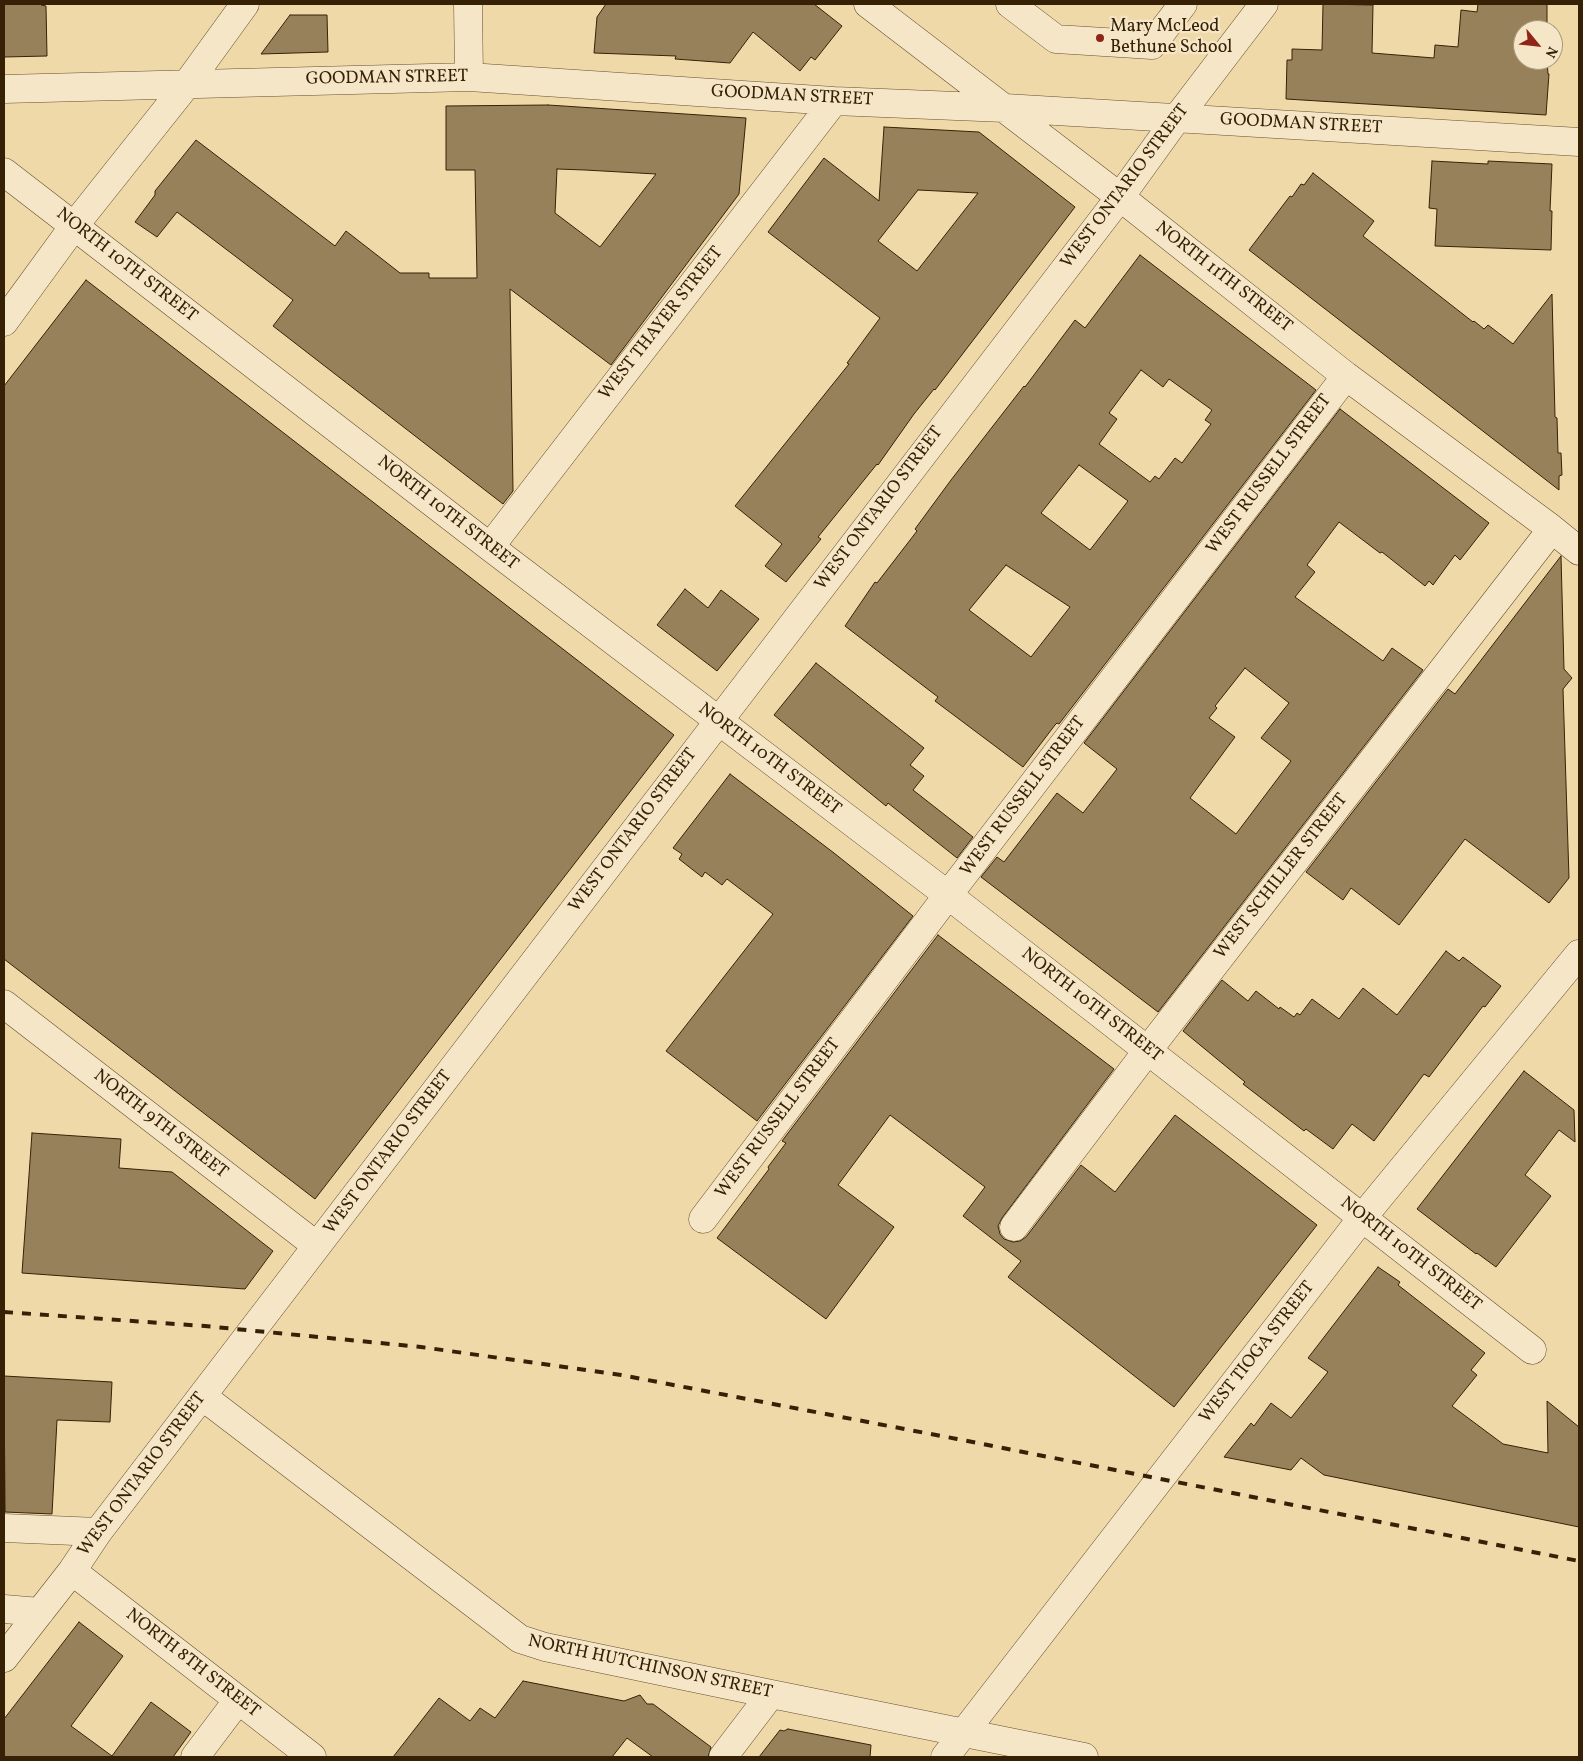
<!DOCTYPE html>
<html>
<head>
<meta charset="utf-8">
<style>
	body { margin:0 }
	#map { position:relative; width:1583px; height:1761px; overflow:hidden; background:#f0d9a9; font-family:Vollkorn,serif }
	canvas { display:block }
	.frame { position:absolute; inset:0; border:5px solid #372106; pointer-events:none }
	.north { position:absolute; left:1513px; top:20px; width:50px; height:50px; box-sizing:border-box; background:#f5e6c7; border:1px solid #a9977a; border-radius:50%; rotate:118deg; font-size:14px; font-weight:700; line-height:20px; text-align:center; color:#372106 }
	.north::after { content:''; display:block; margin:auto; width:18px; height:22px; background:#8f2418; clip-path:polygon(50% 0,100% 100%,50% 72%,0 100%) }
</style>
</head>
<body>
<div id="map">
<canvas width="1583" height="1761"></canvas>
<div class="frame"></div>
<div class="north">N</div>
</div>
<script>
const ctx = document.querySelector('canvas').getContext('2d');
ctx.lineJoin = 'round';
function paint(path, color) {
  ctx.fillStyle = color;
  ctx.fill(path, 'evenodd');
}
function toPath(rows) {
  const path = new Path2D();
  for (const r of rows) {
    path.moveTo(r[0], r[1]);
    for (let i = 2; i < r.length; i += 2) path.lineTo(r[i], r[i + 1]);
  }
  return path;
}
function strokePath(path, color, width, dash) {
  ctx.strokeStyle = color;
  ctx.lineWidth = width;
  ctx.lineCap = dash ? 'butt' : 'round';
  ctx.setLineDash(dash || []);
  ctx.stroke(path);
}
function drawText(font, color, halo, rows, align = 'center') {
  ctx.font = font + ' Vollkorn,serif';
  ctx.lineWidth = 4.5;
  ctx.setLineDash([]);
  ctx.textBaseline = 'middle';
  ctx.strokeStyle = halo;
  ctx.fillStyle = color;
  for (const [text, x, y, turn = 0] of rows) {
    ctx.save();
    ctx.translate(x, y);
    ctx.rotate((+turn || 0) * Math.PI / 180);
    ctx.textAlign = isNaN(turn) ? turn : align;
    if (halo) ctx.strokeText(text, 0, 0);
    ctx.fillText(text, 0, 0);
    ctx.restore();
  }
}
const building = toPath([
	[4,4,41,4,41,5,46,6,47,56,4,57,4,4],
	[606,4,814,4,842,26,815,60,811,57,800,71,753,32,730,63,675,59,676,56,594,53,597,17,606,4],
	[1323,4,1373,5,1372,53,1434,58,1435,45,1458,47,1461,10,1477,12,1478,4,1547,4,1547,30,1523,30,1523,60,1547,60,1548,74,1549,74,1546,115,1286,99,1287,60,1292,60,1292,49,1322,50,1323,4],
	[290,15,327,15,328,52,261,54,290,15],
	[548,105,746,118,739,194,611,365,510,289,513,491,503,504,273,326,293,300,177,212,157,237,135,222,155,195,155,191,196,140,335,246,346,231,400,273,429,273,429,278,477,278,475,170,446,170,446,106,548,105],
	[557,169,585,170,656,174,600,247,555,213,557,169],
	[884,127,979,132,1075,207,935,390,934,389,914,414,878,465,877,464,818,537,821,539,786,582,765,566,782,544,735,506,849,364,847,363,880,318,768,232,824,158,879,201,884,127],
	[918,190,978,193,917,271,878,241,918,190],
	[1432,161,1488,164,1488,161,1552,164,1550,211,1552,211,1551,250,1435,246,1437,209,1429,208,1432,161],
	[1313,173,1374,221,1363,236,1473,322,1474,321,1484,329,1488,325,1513,344,1552,294,1555,417,1557,418,1558,453,1561,453,1562,475,1559,476,1559,490,1249,250,1290,196,1292,197,1301,184,1304,185,1313,173],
	[1140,255,1316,390,1059,724,1057,723,1055,725,1023,767,935,701,938,697,845,626,875,582,877,583,917,531,915,529,951,480,1024,386,1025,387,1075,320,1085,328,1140,255],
	[1141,370,1163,387,1169,379,1212,410,1205,420,1211,424,1182,463,1175,458,1159,479,1155,476,1150,482,1099,444,1117,419,1109,413,1141,370],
	[1079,465,1128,501,1090,550,1041,513,1079,465],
	[1006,565,1070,607,1031,657,969,610,1006,565],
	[86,280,674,735,315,1199,4,959,4,386,86,280],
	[1340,409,1489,523,1460,560,1455,555,1433,585,1429,581,1425,586,1382,552,1380,553,1339,522,1307,565,1315,572,1295,597,1383,661,1392,648,1423,670,1158,1012,981,877,997,857,1004,862,1057,793,1083,813,1117,769,1084,743,1340,409],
	[1245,668,1289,703,1261,738,1291,761,1236,834,1190,798,1235,737,1209,718,1217,708,1215,706,1245,668],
	[1561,556,1564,669,1572,678,1563,689,1569,878,1549,903,1465,839,1399,925,1351,888,1343,900,1306,872,1448,689,1455,694,1561,556],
	[685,589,708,608,721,590,759,619,717,671,657,625,685,589],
	[816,663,924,748,910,765,924,776,913,790,973,837,957,858,888,803,886,806,774,715,816,663],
	[730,774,834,853,913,916,757,1121,666,1051,773,914,727,879,722,885,705,872,702,877,679,859,682,854,673,848,730,774],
	[938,935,1114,1069,1002,1218,998,1226,1000,1234,1004,1239,1013,1242,1020,1241,1026,1237,1081,1165,1115,1192,1175,1115,1317,1225,1174,1407,1008,1277,1021,1261,963,1216,985,1187,890,1115,838,1185,894,1227,826,1319,717,1238,769,1169,768,1167,786,1143,782,1141,938,935],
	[1446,951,1459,961,1463,957,1501,986,1485,1007,1483,1006,1429,1077,1424,1074,1374,1141,1352,1124,1333,1149,1306,1129,1304,1131,1243,1084,1245,1082,1183,1031,1222,980,1248,1001,1256,991,1279,1009,1280,1007,1294,1017,1297,1013,1300,1015,1312,999,1339,1019,1363,988,1397,1015,1446,951],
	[1524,1071,1574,1110,1575,1142,1559,1130,1525,1175,1551,1196,1496,1267,1477,1253,1476,1254,1417,1209,1524,1071],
	[32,1133,121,1139,119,1168,172,1172,273,1251,245,1289,22,1273,32,1133],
	[1378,1267,1400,1282,1398,1285,1485,1353,1471,1370,1477,1375,1452,1406,1503,1444,1548,1453,1547,1401,1579,1427,1579,1527,1324,1475,1301,1458,1291,1470,1224,1457,1251,1423,1254,1426,1271,1403,1291,1418,1328,1372,1308,1358,1378,1267],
	[4,1376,112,1382,110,1422,57,1420,52,1514,5,1512,4,1376],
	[79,1622,123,1656,71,1726,112,1756,151,1702,191,1732,173,1757,4,1757,4,1719,79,1622],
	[523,1681,624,1701,640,1695,647,1704,653,1704,711,1747,708,1757,653,1757,627,1738,612,1757,393,1757,439,1698,470,1721,480,1708,495,1718,523,1681],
	[788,1729,871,1745,870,1757,759,1757,780,1730,784,1731,788,1729]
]);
const minor = toPath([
	[468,4,469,77],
	[868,4,1120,197,1346,376,1552,529,1579,551],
	[1010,4,1056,39,1152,45,1183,4],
	[4,89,469,77,834,101,1005,108,1579,142],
	[4,172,490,547,948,895,1532,1350],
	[4,322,74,226,187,84,245,4],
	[490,547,834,101],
	[4,1004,317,1246],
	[703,1219,948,895,1346,376],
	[1014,1227,1148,1050,1552,529],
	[202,1396,520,1639,545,1647,771,1694,1084,1757],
	[4,1528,98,1532],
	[72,1571,312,1757],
	[4,1609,40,1612],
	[4,1658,72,1571,98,1532,202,1396,1120,197,1177,118,1264,4],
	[195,1757,238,1700],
	[723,1757,771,1694],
	[945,1757,1362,1218,1579,954]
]);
const rail = toPath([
	[4,1312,205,1326,421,1347,621,1375,957,1439,1579,1561]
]);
const markers = [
	[1100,38,5,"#8f2418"]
];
const poiNames = [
	["Mary McLeod",1110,28],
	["Bethune School",1110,49]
];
const streetNames = [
	["GOODMAN STREET",387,79,-1],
	["GOODMAN STREET",792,97,3],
	["GOODMAN STREET",1301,125,3],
	["WEST ONTARIO STREET",1126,187,-53],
	["NORTH 10TH STREET",126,266,38],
	["NORTH 11TH STREET",1223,278,38],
	["WEST THAYER STREET",662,324,-52],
	["WEST RUSSELL STREET",1270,475,-53],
	["WEST ONTARIO STREET",880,509,-53],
	["NORTH 10TH STREET",447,514,38],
	["NORTH 10TH STREET",769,760,37],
	["WEST RUSSELL STREET",1024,797,-53],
	["WEST ONTARIO STREET",634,831,-53],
	["WEST SCHILLER STREET",1282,877,-52],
	["NORTH 10TH STREET",1091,1006,38],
	["WEST RUSSELL STREET",779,1119,-53],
	["NORTH 9TH STREET",160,1125,38],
	["WEST ONTARIO STREET",389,1153,-53],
	["NORTH 10TH STREET",1410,1255,38],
	["WEST TIOGA STREET",1258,1353,-52],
	["WEST ONTARIO STREET",143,1475,-53],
	["NORTH 8TH STREET",192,1664,38],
	["NORTH HUTCHINSON STREET",650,1668,12]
];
paint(building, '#97815b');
strokePath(building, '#372106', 1);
strokePath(minor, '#654f2f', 29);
strokePath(minor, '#f5e6c7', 28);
strokePath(rail, '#372106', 4, [9, 9]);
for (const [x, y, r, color] of markers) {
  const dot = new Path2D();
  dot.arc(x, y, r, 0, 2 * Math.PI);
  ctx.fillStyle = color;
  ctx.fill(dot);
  strokePath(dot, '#f5e6c7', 2);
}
drawText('18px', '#372106', '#f5e6c7', poiNames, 'left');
drawText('18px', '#372106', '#f5e6c7', streetNames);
</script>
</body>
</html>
